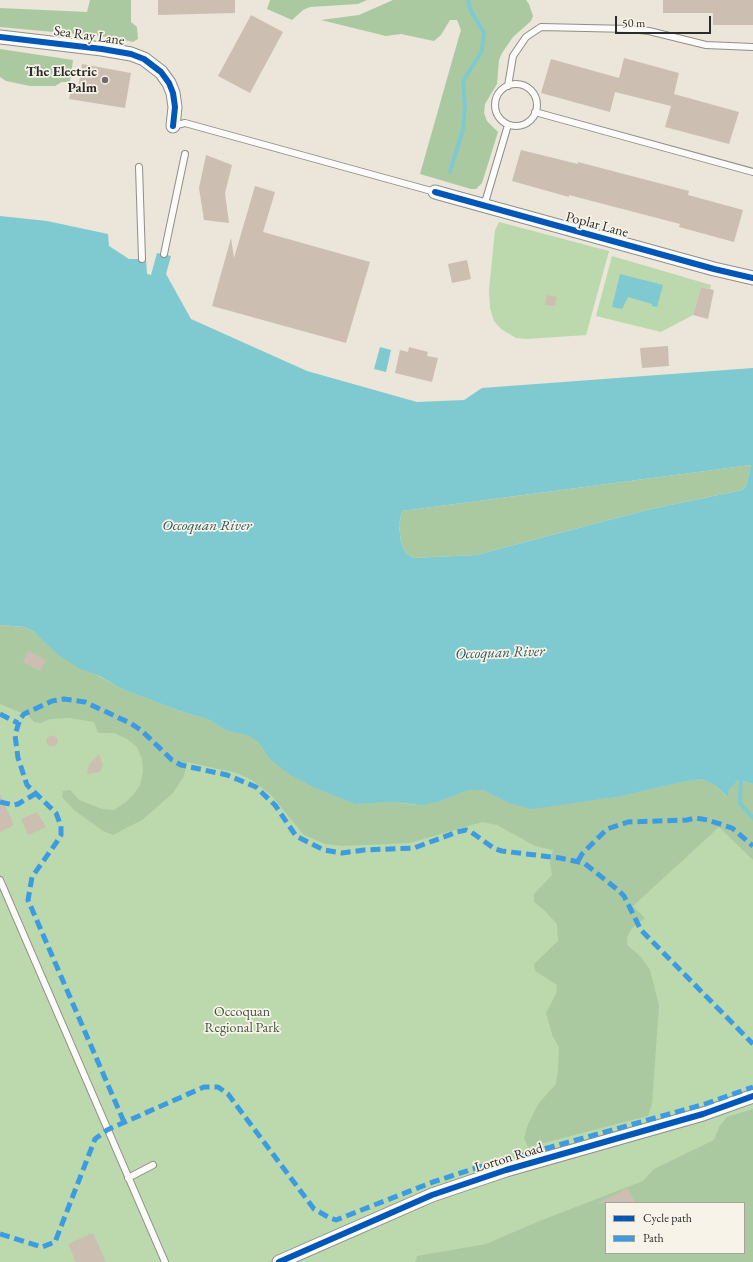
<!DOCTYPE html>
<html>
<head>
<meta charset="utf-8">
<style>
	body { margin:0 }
	#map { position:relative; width:753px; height:1262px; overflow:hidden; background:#ebe5da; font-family:"EB Garamond",serif }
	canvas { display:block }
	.legend { position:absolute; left:605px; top:1202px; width:140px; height:52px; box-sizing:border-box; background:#f7f3e8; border:1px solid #a5a39c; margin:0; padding:5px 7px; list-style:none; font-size:12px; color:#2b2b2b }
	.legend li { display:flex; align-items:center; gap:8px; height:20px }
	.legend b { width:20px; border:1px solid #a5a39c }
	.scale { position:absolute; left:615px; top:16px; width:96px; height:18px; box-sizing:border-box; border:2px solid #2b2b2b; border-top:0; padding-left:5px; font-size:12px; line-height:14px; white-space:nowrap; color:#2b2b2b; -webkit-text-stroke:3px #f7f3e8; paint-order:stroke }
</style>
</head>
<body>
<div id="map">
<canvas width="753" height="1262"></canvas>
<ul class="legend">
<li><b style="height:5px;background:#0057b8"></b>Cycle path</li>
<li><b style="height:5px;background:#3d9ce1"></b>Path</li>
</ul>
<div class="scale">50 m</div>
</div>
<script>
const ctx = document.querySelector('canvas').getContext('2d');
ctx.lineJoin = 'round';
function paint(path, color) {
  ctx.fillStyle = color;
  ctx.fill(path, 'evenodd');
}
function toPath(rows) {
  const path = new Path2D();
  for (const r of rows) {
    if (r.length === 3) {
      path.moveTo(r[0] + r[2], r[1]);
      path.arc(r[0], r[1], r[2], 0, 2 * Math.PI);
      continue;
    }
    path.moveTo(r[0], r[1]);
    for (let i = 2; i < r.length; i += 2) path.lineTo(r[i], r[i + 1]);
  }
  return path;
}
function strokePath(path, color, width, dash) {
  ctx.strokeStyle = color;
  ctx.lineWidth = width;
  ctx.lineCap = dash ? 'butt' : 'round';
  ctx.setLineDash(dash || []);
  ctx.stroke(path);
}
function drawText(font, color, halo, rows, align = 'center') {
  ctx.font = font + ' "EB Garamond",serif';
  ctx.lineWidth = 3.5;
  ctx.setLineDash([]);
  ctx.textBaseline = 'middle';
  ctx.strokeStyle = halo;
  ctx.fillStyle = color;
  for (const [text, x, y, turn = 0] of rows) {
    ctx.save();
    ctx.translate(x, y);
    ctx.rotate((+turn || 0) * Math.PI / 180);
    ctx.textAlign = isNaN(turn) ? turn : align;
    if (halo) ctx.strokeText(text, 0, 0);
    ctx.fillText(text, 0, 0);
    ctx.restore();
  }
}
const green = toPath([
	[499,222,609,251,586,335,527,339,516,338,501,329,494,321,490,308,489,290,495,230],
	[612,256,711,285,710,289,701,287,693,315,661,332,596,316],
	[0,625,753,784,753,1262,0,1262],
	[606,1203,744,1203,744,1253,606,1253]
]);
const forest = toPath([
	[90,0,131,0,131,22,137,27,138,39,133,42,117,38,0,27,0,8,87,12],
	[270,0,367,0,358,4,310,7,303,10,292,20,267,9],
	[393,0,526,0,529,4,533,16,531,21,513,37,502,53,499,60,497,84,485,104,484,113,487,121,498,132,482,183,476,189,471,189,420,174,458,40,461,30,457,20,450,20,441,35,434,41,401,34,386,36,321,20,359,15],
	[0,49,73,60,70,82,62,82,55,86,30,86,6,81,0,77],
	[751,465,746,486,742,490,647,510,476,555,414,558,407,554,401,543,399,525,402,511],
	[0,625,25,627,34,632,57,654,122,689,182,712,208,719,225,730,249,736,258,742,264,751,290,775,315,788,355,804,393,802,413,805,438,802,469,790,483,790,509,803,573,803,617,797,686,781,702,779,715,785,727,797,729,790,738,780,753,784,753,860,719,827,633,906,645,918,632,928,627,937,627,945,641,957,650,970,659,1005,652,1104,648,1116,528,1147,524,1138,528,1124,539,1103,556,1084,558,1070,559,1047,553,1037,546,1013,556,994,557,985,535,971,534,964,558,941,557,924,545,911,534,902,534,894,552,875,550,863,553,850,535,846,497,825,482,822,410,843,342,846,325,844,304,835,271,795,252,780,237,773,187,762,184,776,173,793,142,820,113,835,103,831,74,810,62,797,63,791,70,790,79,800,102,809,114,810,126,802,134,794,140,785,143,772,142,759,137,747,127,739,114,733,98,733,94,722,70,718,50,719,41,723,34,722,29,716,0,704],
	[753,1109,753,1262,415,1262,417,1256,486,1244,537,1222,643,1181,654,1169,714,1140,719,1127,727,1117],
	[606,1203,744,1203,744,1253,606,1253]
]);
const water = toPath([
	[0,216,47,221,108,234,109,246,129,259,146,259,147,274,151,275,157,253,171,256,166,274,191,319,307,371,417,402,464,400,482,388,753,368,753,784,738,780,729,790,728,797,715,785,702,779,686,781,617,797,531,809,509,803,483,790,469,790,438,802,421,805,393,802,355,804,315,788,290,775,270,759,258,742,249,736,225,730,208,719,183,712,122,689,100,676,80,669,57,654,34,632,25,627,0,625],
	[751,465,746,486,742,490,647,510,476,555,414,558,407,554,401,543,399,525,402,511],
	[620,274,663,285,657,307,652,306,652,304,628,297,622,309,612,307],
	[380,347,391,350,386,372,374,369]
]);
const stream = toPath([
	[450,172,463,129,465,106,463,81,482,51,484,33,470,9,468,0],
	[741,777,740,803,753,818]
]);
const building = toPath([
	[158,0,235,0,235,13,158,15],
	[663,0,753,0,753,25,713,25,713,13,663,13],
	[251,15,283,32,250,93,218,76],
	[624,58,679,73,674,94,739,112,729,144,665,127,671,106,615,92,610,112,541,93,551,59,619,78],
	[82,64,131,73,125,108,69,99,72,88,78,89],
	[521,150,578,164,578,162,689,191,688,195,743,210,734,242,679,227,680,224,569,195,569,197,512,181],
	[206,155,232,165,225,193,229,223,204,220,199,188],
	[255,186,275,192,263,232,370,262,346,343,212,306,231,238,234,258],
	[467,260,471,279,452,283,448,264],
	[701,287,714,290,708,319,693,315],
	[547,295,557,297,555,306,545,305],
	[668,346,669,366,642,368,640,348],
	[409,347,428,352,427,356,438,358,432,382,395,373,400,350,408,352],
	[29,651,46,660,40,671,23,662],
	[52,741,5.5],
	[99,754,103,765,100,772,87,774,89,764],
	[0,794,14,825,0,832],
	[37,812,46,827,28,835,21,819],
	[628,1188,635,1203,598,1203],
	[93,1233,106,1262,76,1262,68,1244]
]);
const lane = toPath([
	[516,105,21],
	[508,86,513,56,526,37,541,27,630,29,649,31,706,45,753,47],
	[535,112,753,172],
	[173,126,185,123,435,192],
	[139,167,142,259],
	[484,206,508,125],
	[164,254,185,154],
	[0,880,165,1262],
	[128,1178,153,1165]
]);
const street = toPath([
	[0,37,102,49,131,54,144,59,161,72,169,83,173,93,175,107,173,126],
	[435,192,714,269,753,278],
	[279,1262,432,1195,506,1170,703,1114,753,1096]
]);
const quiet = toPath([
	[0,714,18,723],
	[0,802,14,805,18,804,35,794],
	[578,861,582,854,607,829,628,822,687,820,695,818,708,820,732,828,753,846],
	[124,1122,28,900,32,877,56,843,61,835,61,826,56,813,27,785,18,758,15,735,20,719,24,714,52,701,64,699,85,702,130,723,141,730,172,760,181,765,227,775,256,787,275,805,296,836,324,850,342,853,364,850,414,848,457,832,466,830,471,832,495,849,502,851,560,858,584,863,618,890,624,896,641,930,753,1044],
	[0,1234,42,1247,55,1242,95,1139,107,1130,204,1087,218,1087,228,1094,314,1209,330,1218,336,1220,433,1182,476,1168,705,1104,753,1087]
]);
const cycleway = toPath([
	[0,37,102,49,131,54,144,59,161,72,169,83,173,93,175,107,173,126],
	[435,192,714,269,753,278],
	[279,1262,432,1195,506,1170,703,1114,753,1096]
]);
const markers = [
	[105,80,4,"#6e6c68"]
];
const streetNames = [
	["Sea Ray Lane",89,36,8],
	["Poplar Lane",597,225,15],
	["Lorton Road",509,1158,-17]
];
const poiNames = [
	["The Electric",97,72],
	["Palm",97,88]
];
const parkNames = [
	["Occoquan",242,1012],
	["Regional Park",242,1028]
];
const waterNames = [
	["Occoquan River",207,526],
	["Occoquan River",500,653,-2]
];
paint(green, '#bbd9ac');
paint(forest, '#abc9a1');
paint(water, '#7fc9d0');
strokePath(stream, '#7fc9d0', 4);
paint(building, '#ccbfb2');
strokePath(lane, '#918e89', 8);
strokePath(street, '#918e89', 15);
strokePath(lane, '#fcfbf9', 6);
strokePath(street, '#fcfbf9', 13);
strokePath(quiet, '#3d9ce1', 5, [10, 5]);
strokePath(cycleway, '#0057b8', 6);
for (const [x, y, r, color] of markers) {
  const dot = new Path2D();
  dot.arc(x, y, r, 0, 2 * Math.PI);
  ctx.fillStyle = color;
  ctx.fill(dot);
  strokePath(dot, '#f7f3e8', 1.5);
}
drawText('14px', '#2b2b2b', '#f7f3e8', streetNames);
drawText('bold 14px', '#2b2b2b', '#f7f3e8', poiNames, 'right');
drawText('14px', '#455442', '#f7f3e8', parkNames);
drawText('italic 15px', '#36575b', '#f7f3e8', waterNames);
</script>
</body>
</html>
